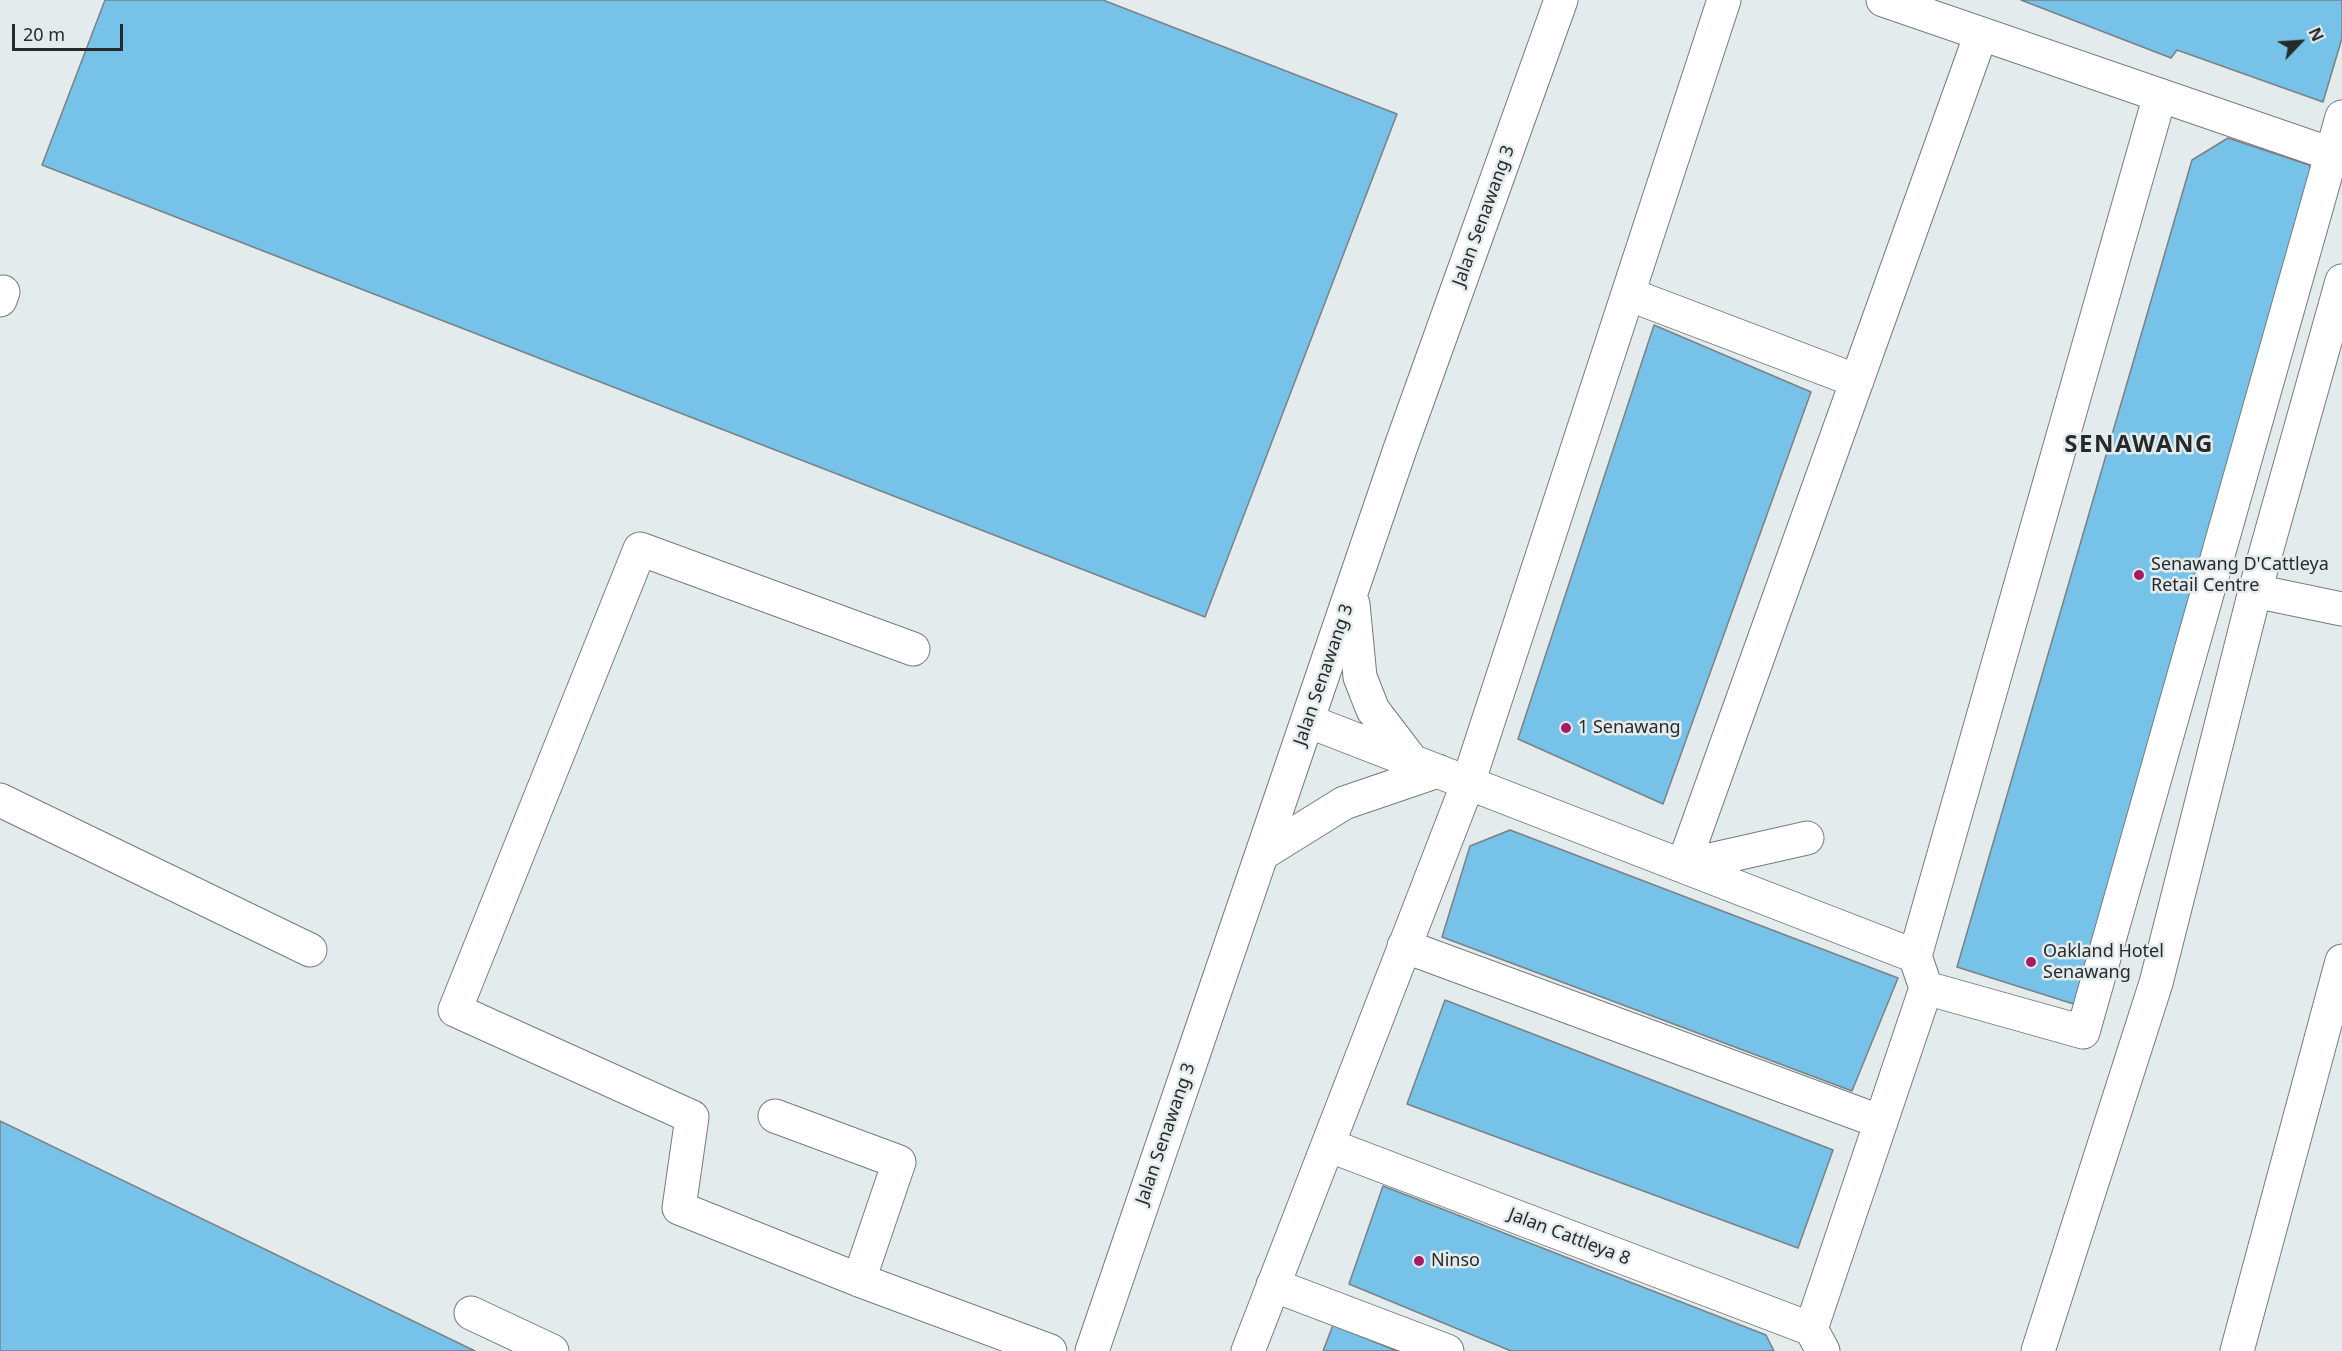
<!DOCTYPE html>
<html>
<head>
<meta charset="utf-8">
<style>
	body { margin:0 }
	#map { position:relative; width:2342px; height:1351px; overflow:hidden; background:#e4ebec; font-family:"Noto Sans",sans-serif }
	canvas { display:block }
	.north { position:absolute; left:2270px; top:12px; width:60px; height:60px; -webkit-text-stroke:4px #e4ebec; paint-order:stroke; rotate:65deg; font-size:16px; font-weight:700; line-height:24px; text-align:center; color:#272a2a }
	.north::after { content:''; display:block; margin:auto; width:21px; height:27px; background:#272a2a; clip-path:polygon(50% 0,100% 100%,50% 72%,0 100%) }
	.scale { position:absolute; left:12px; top:24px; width:111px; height:27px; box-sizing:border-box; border:3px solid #272a2a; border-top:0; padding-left:8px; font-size:18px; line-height:21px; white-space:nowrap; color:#272a2a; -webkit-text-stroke:4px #e4ebec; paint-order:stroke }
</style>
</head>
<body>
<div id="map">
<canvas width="2342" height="1351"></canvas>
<div class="north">N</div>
<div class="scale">20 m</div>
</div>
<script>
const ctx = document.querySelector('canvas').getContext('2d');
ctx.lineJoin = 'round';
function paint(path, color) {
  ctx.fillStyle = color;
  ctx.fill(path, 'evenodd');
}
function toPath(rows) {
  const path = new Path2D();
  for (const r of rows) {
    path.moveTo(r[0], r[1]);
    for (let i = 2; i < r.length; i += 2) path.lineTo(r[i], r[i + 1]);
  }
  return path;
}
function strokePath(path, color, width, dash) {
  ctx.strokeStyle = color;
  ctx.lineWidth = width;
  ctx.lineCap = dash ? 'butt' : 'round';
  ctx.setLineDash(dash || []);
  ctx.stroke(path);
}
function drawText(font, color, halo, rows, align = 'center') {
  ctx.font = font + ' "Noto Sans",sans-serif';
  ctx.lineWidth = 5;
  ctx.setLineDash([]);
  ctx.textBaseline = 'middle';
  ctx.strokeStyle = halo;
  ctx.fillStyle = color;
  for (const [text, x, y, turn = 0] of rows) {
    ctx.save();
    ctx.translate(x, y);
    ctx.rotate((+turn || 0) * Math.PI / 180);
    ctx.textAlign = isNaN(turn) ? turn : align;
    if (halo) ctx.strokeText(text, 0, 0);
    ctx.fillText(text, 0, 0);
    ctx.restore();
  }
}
const building = toPath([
	[105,0,1103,0,1397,114,1205,617,42,165,105,0],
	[2021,0,2342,0,2342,38,2323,102,2177,50,2171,58,2021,0],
	[2228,138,2309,165,2319,183,2083,1007,1957,967,2192,160,2228,138],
	[1654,325,1811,392,1663,804,1518,739,1654,325],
	[1510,830,1898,978,1852,1091,1442,937,1470,846,1510,830],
	[1445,1000,1833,1150,1798,1248,1407,1104,1445,1000],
	[0,1121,475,1351,0,1351,0,1121],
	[1383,1186,1766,1335,1774,1351,1511,1351,1349,1284,1383,1186],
	[1333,1325,1397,1351,1323,1351,1333,1325]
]);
const minor = toPath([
	[1883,0,2331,154],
	[1628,294,1857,381],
	[0,300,3,292],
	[2255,591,2342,609],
	[1353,604,1360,677,1373,710,1412,761],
	[913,649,640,549,455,1010,692,1117,679,1208,859,1280,1050,1351],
	[1308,721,1915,956],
	[0,800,310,950],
	[1262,854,1344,803,1438,771],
	[1683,866,1981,34],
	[1683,866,1807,838],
	[1404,946,1881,1122],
	[1926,988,2083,1032,2342,117],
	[775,1116,899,1162,859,1280],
	[1328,1145,1811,1329],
	[1273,1285,1447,1351],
	[471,1313,552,1351],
	[1092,1351,1400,449,1561,0],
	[1248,1351,1468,783,1724,0],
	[1823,1351,1811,1329,1926,988,1915,956,2160,95],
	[2038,1351,2156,983,2255,591,2342,281],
	[2237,1351,2342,961]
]);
const markers = [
	[2139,575,6,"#a51c64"],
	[1566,728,6,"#a51c64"],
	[2031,962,6,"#a51c64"],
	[1419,1261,6,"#a51c64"]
];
const streetNames = [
	["Jalan Senawang 3",1484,216,-70],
	["Jalan Senawang 3",1324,675,-71],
	["Jalan Senawang 3",1166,1134,-71],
	["Jalan Cattleya 8",1569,1237,21]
];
const poiNames = [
	["Senawang D'Cattleya",2151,565],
	["Retail Centre",2151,586],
	["1 Senawang",1578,728],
	["Oakland Hotel",2043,952],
	["Senawang",2043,973],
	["Ninso",1431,1261]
];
const districtNames = [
	["SENAWANG",2139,445]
];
paint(building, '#76c2e8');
strokePath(building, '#7c8184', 1.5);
strokePath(minor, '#767c7d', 35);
strokePath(minor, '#fff', 33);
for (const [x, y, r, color] of markers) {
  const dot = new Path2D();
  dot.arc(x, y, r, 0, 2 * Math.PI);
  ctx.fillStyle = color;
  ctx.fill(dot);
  strokePath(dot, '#e4ebec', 2);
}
drawText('18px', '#272a2a', '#e4ebec', streetNames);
drawText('18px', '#272a2a', '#e4ebec', poiNames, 'left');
ctx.letterSpacing = '1.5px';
drawText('bold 24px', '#272a2a', '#e4ebec', districtNames);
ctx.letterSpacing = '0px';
</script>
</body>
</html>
